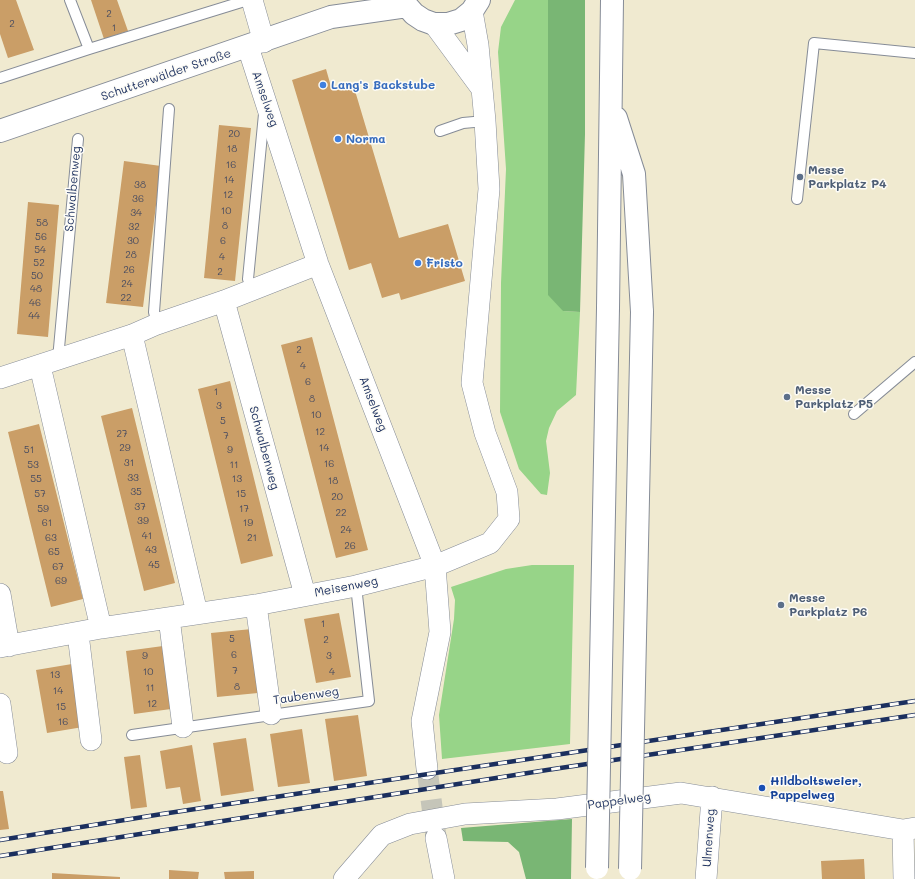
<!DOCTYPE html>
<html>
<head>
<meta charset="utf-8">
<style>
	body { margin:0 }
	canvas { display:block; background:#f0ead0 }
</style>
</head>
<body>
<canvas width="915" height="879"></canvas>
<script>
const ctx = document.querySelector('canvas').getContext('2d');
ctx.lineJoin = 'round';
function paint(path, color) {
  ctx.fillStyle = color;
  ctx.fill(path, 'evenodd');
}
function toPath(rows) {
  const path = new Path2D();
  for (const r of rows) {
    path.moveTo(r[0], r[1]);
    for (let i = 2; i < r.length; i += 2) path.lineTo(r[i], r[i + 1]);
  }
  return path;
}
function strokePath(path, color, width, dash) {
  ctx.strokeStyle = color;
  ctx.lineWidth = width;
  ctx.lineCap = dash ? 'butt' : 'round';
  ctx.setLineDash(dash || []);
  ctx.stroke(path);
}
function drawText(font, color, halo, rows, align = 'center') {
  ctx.font = font + ' Mali,sans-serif';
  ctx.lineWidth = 3;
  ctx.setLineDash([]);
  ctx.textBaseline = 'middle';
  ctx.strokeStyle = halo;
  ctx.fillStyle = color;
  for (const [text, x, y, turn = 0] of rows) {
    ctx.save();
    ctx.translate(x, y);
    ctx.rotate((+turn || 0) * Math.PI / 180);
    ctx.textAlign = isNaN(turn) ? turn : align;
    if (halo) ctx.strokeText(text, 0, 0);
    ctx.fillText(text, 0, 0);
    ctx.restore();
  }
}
const green = toPath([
	[515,0,548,0,549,122,563,311,580,312,576,395,557,411,549,428,546,441,550,473,547,495,541,494,519,469,500,412,501,283,506,169,498,52,501,27],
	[532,565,574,565,570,744,442,759,439,715,454,619,455,600,451,587,506,569]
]);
const forest = toPath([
	[548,0,585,0,585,134,580,312,563,311,548,295],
	[572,819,571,879,526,879,519,852,508,842,463,841,461,828]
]);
const building = toPath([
	[0,0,16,0,34,50,8,58,0,34],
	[91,0,117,0,128,31,104,39],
	[326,69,332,90,353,84,399,238,448,224,465,281,401,300,399,293,382,298,371,263,349,270,292,80],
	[219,125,251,128,235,281,204,278],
	[124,161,161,166,143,307,106,303],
	[28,202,59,205,48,337,17,334],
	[312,337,368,550,336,558,281,345],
	[230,381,273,556,241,564,198,389],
	[132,408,175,583,144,591,101,416],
	[39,424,83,599,51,607,8,432],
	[339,613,351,677,316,683,304,619],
	[252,629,258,693,217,697,211,633],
	[163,646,171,709,134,714,126,651],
	[72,664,83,727,47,733,36,670],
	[358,715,367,776,334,781,325,719],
	[302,729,310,783,278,787,270,734],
	[246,738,254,791,221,796,213,743],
	[192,745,201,801,183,804,180,787,166,789,160,751],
	[140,755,147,807,131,809,124,757],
	[0,791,3,791,9,829,0,830],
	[864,859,865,879,822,879,821,861],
	[169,870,199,872,198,879,169,879],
	[254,871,254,879,225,879,224,872],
	[52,873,120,877,120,879,52,879]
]);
const streetTunnel = toPath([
	[427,769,436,837]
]);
const lane = toPath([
	[70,0,89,49],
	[0,78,89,49,248,0],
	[440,131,463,123,485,121],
	[797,199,814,43,915,53],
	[252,290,248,279,264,114],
	[157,324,154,312,169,109],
	[58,359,78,139],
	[854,414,915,362],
	[132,735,369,701,356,586]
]);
const street = toPath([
	[252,0,264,42],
	[434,24,482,89],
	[248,47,318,264,435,566,440,632,422,721,427,769],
	[224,301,305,595],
	[132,335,197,613],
	[40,366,101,628],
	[0,378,132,335,157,324,224,301,318,264],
	[0,594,9,646],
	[256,605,271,714],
	[169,618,183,727],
	[78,634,91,740],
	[0,647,101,628,256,605,356,586,435,566,490,543,509,519,507,492,485,433,472,383,489,189,485,121,478,45,472,11],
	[0,704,7,753],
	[903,830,904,879],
	[436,838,444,879],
	[344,879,382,835,410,824,465,814,557,809,681,793,903,830,915,828],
	[706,879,712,797]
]);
const secondary = toPath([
	[405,0,407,6,414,14,423,20,434,24,448,24,461,20,472,11,479,0],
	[0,131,331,17,407,6]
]);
const highway = toPath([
	[616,118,634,174,642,312],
	[608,308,612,0]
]);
const rail = toPath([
	[0,840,162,814,915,701],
	[0,856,547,770,915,715]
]);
const highwayBridge = toPath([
	[597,868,608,308],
	[630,869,642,312]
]);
const markers = [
	[323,85,4,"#3f7fe0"],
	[338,139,4,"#3f7fe0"],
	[800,177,4,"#5c6f8a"],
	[418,263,4,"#3f7fe0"],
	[787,397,4,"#5c6f8a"],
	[781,605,4,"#5c6f8a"],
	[762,788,4,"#1a4fb4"]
];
const numberNames = [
	["2",109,14],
	["2",12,24],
	["1",114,28],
	["20",234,134],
	["18",232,149],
	["16",231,165],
	["14",229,180],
	["38",140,185],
	["12",228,195],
	["36",138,199],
	["10",226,211],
	["34",136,213],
	["58",42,223],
	["8",225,226],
	["32",134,227],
	["56",41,237],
	["30",133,241],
	["6",223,241],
	["54",40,250],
	["28",131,255],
	["4",222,257],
	["52",39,263],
	["26",129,270],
	["2",220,272],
	["50",37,276],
	["24",127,284],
	["48",36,289],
	["22",126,298],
	["46",35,303],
	["44",34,316],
	["2",299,350],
	["4",303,366],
	["6",308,382],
	["1",216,392],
	["8",312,399],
	["3",219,406],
	["10",316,415],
	["5",223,421],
	["12",320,432],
	["27",122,434],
	["7",226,436],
	["29",125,448],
	["14",324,448],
	["51",29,450],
	["9",230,450],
	["31",129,463],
	["16",329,464],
	["53",33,465],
	["11",234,465],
	["33",133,478],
	["55",36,479],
	["13",237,479],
	["18",333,481],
	["35",136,492],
	["57",40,494],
	["15",241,494],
	["20",337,497],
	["37",140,507],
	["59",43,509],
	["17",244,509],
	["22",341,513],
	["39",143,521],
	["61",47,523],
	["19",248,523],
	["24",346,530],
	["41",147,536],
	["63",51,538],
	["21",252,538],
	["26",350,546],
	["43",151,550],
	["65",54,552],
	["45",154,565],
	["67",58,567],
	["69",61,581],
	["1",323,624],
	["5",232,639],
	["2",326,640],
	["6",234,655],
	["9",145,656],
	["3",329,656],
	["7",235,671],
	["10",148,672],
	["4",332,672],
	["13",55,675],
	["8",237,687],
	["11",150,688],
	["14",58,691],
	["12",152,704],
	["15",61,707],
	["16",63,722]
];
const streetNames = [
	["Schutterwälder Straße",166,75,-19],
	["Amselweg",265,99,71],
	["Schwalbenweg",73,189,-85],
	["Amselweg",373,404,69],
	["Schwalbenweg",264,448,75],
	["Meisenweg",346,587,-11],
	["Taubenweg",306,696,-8],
	["Pappelweg",619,801,-8],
	["Ulmenweg",709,838,-86]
];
const shopNames = [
	["Lang's Backstube",331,85],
	["Norma",346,139],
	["Fristo",426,263]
];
const serviceNames = [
	["Messe",808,170],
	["Parkplatz P4",808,184],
	["Messe",795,390],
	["Parkplatz P5",795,404],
	["Messe",789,598],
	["Parkplatz P6",789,612]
];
const transitNames = [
	["Hildboltsweier,",770,781],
	["Pappelweg",770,795]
];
paint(green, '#97d488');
paint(forest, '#79b674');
paint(building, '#ca9e67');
strokePath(streetTunnel, '#c5c5b9', 21, [21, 10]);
strokePath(lane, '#868c97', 12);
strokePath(street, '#868c97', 22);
strokePath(secondary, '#868c97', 24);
strokePath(highway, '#868c97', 24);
strokePath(lane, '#fff', 10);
strokePath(street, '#fff', 21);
strokePath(secondary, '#fff', 22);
strokePath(highway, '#fff', 22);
strokePath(rail, '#1b2f5e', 4.5);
strokePath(rail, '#fdfcf7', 3, [9]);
strokePath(highwayBridge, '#868c97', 24, []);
strokePath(highwayBridge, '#fff', 22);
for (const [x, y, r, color] of markers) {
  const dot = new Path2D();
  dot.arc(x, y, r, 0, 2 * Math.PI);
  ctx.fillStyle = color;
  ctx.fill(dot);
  strokePath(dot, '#fdfcf7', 1.5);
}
drawText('10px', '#474b60', null, numberNames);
drawText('12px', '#1b2f5e', '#fdfcf7', streetNames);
drawText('bold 12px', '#366cbe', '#fdfcf7', shopNames, 'left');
drawText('bold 12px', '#4e5e75', '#fdfcf7', serviceNames, 'left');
drawText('bold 12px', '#164399', '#fdfcf7', transitNames, 'left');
</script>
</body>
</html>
